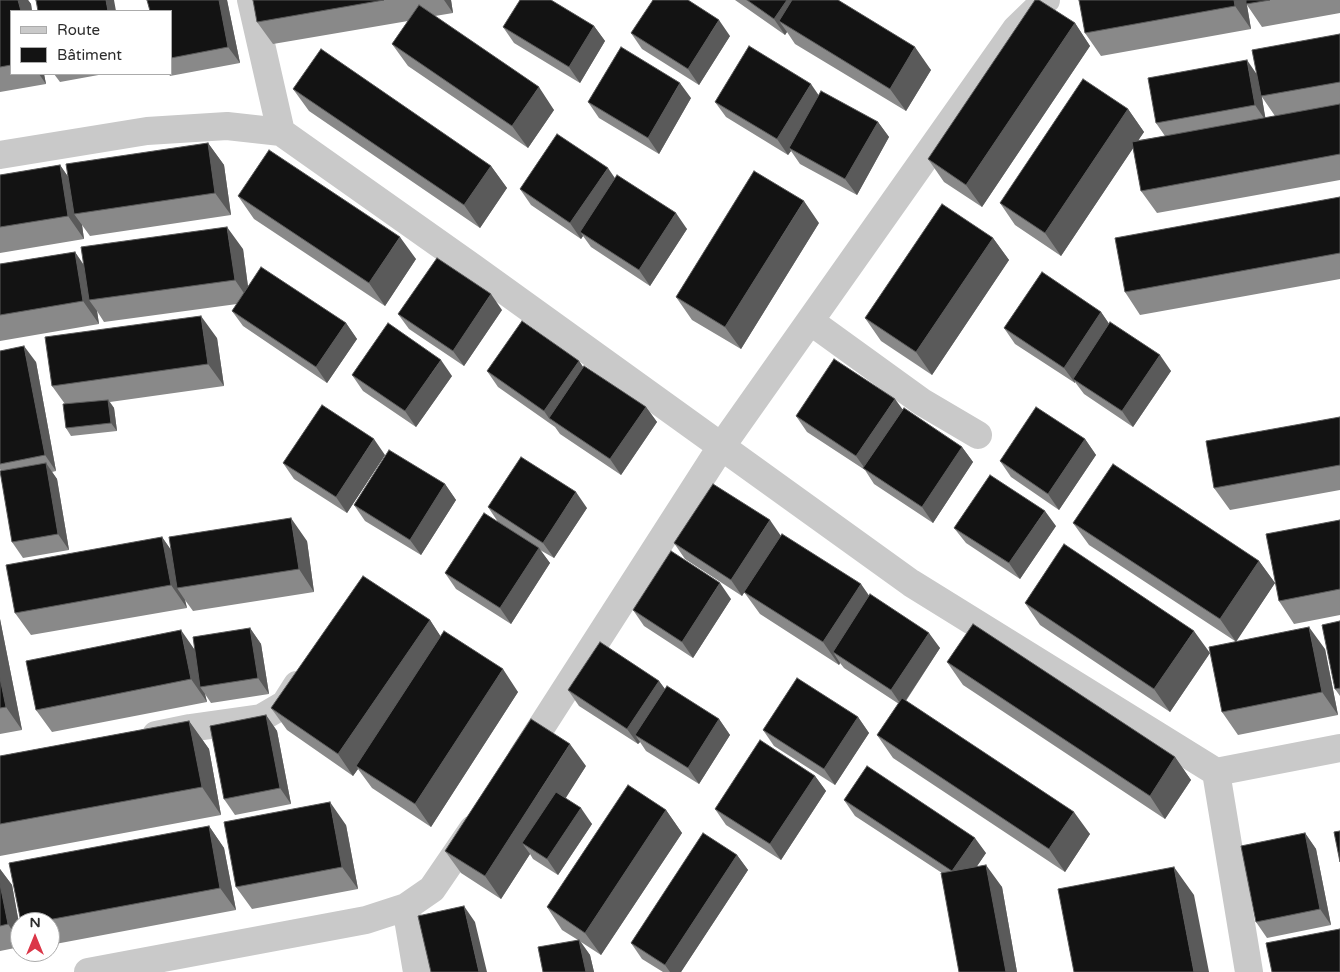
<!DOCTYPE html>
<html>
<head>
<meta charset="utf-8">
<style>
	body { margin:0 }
	#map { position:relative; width:1340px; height:972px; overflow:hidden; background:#fff; font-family:"Varela Round",sans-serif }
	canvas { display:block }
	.legend { position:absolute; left:10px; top:10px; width:162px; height:65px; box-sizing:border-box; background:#fff; border:1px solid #ababab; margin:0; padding:6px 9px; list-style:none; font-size:15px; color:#2c2c2c }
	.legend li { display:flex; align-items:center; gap:10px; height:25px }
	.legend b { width:25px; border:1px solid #ababab }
	.north { position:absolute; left:10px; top:912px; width:50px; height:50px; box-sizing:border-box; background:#fff; border:1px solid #ababab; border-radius:50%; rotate:0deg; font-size:14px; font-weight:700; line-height:20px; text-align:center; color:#2c2c2c }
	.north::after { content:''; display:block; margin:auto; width:18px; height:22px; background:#db3648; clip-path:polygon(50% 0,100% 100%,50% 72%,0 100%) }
</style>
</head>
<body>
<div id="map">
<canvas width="1340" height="972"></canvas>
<ul class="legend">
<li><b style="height:6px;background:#c9c9c9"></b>Route</li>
<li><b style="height:14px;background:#131313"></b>Bâtiment</li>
</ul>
<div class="north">N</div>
</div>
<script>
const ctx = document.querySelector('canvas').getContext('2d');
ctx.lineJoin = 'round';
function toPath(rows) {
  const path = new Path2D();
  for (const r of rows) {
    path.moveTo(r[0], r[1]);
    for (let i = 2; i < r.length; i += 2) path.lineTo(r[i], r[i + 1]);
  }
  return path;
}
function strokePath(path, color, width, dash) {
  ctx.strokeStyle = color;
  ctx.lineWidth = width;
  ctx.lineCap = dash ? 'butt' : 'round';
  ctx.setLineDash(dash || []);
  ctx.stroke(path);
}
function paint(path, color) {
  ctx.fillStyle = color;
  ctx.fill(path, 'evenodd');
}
const street = toPath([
	[251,0,281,132],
	[0,155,147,131,227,126,281,132,472,267,911,583,1216,772,1340,748],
	[810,321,922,402,978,435],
	[156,735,190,728,261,718,285,704,297,685],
	[522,757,721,447,1016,29,1046,0],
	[1216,772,1249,972],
	[406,907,417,972],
	[88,972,366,920,406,907,432,889,473,829]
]);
const wall = toPath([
	[0,0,28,0,31,4,32,11,11,11,11,74,44,74,46,84,0,92],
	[147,0,227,0,240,63,170,76,169,74,171,74,171,11],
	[253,0,451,0,453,13,435,16,554,110,528,148,408,66,392,44,408,21,273,44,257,22],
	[735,0,838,0,931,70,906,111,795,44,787,32,785,35],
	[1079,0,1340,0,1340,13,1262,27,1247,5,1251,29,1101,56,1085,33],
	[1075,23,1090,46,982,207,944,182,928,159],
	[594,26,605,41,580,83,514,43,503,27],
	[631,33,730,36,699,85,642,49],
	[1340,34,1340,180,1157,213,1141,191,1133,148,1061,256,1015,225,1000,203,1128,109,1144,132,1138,140,1165,136,1156,123,1257,75],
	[1262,97,1275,116,1265,118],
	[54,74,104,74,60,82],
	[293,89,491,166,507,188,480,228,309,111],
	[819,95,878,122,889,137,857,195,800,164,791,151,788,155,726,117,715,102],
	[691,98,659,154,599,118,588,102],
	[208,143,224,165,231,215,90,236,82,225,84,239,0,253,0,175,60,165,68,177],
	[615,178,687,229,650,286,591,247,583,236,581,239,531,205,520,189],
	[238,196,416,259,385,306,254,219],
	[1340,197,1340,279,1140,315,1125,292],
	[819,223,741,349,692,320,676,297],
	[993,238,1009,260,932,375,881,341,865,318],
	[243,249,248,286,346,323,357,339,327,383,243,326,232,311,237,304,104,322,97,311,99,324,0,341,0,264,75,252,84,265],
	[502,310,464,366,409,329,398,314],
	[1101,312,1109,324,1171,371,1133,427,1084,394,1075,382,1075,383,1015,344,1004,328],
	[217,338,224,386,110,402,114,408,117,431,71,436,66,428,65,404,52,386],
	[0,351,36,362,56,471,52,472,57,479,69,550,23,558,12,542,1,471,0,469],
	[579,361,583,367,646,407,657,422,621,475,560,434,555,427,498,387,487,371],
	[352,375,452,376,416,427,363,391],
	[903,409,962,447,973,462,933,523,874,484,865,470,807,432,796,416],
	[1340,417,1340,490,1230,510,1214,488],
	[1085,439,1096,455,1059,510,1011,477,1000,461],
	[385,455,347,513,294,479,283,463],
	[445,484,456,500,421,555,365,521,354,505],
	[488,507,587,508,554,558,540,550,550,563,511,624,456,589,445,573,498,522],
	[1340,520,1340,615,1294,624,1279,601],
	[1073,523,1259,561,1275,583,1236,641,1325,649,1338,715,1238,735,1222,712,1235,641,1089,545],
	[1056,526,1020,579,966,543,954,528],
	[781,536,869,596,940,648,906,701,1090,834,1065,872,893,758,877,735,899,704,844,668,840,663,839,665,760,614,744,592,742,596,685,559,674,543],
	[162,537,171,550,307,541,314,592,193,611,185,600,187,608,31,635,15,613],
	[731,599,693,658,644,626,633,610],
	[1025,603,1210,653,1170,712,1040,625],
	[0,619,22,730,0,734],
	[430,620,440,636,518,692,431,827,372,788,358,769,353,776,287,730,271,708],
	[1340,621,1340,696,1335,689],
	[250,628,261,644,269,694,211,703,205,694,207,702,52,732,36,710,194,649],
	[947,662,1175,757,1191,780,1165,819,963,685],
	[659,681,665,689,719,719,730,735,699,784,646,751,640,742,638,744,579,706,568,690],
	[266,715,277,731,291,804,235,815,224,799],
	[858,717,869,733,835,785,774,746,763,730],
	[189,721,209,749,221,815,0,856,0,756],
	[586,766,565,798,592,824,558,875,533,859,530,854,501,899,461,873,445,851],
	[815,776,826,791,781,860,726,825,715,809],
	[844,800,986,853,977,866,1002,887,1017,972,959,972,942,873,855,816],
	[666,810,682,833,601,955,581,942,590,955,594,972,543,972,578,940,562,930,547,907],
	[346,825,358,889,252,909,236,887],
	[209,826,224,848,236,910,50,945,50,922,21,922],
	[1305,833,1316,849,1331,925,1267,938,1256,922],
	[737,855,748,870,681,972,663,972,642,959,631,943],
	[0,869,12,885,20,929,20,947,0,951]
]);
const shadedWall = toPath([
	[18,0,28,0,31,4,32,11,21,11],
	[106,0,114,0,116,11,108,11],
	[219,0,227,0,240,63,228,47],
	[444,0,451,0,453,13],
	[787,0,809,0,779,21,787,32,785,35,774,19],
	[1234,0,1246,0,1251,29,1235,6],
	[719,20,730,36,699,85,688,69],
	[1075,23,1090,46,982,207,966,185],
	[594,26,605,41,580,83,569,67],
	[915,47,931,70,906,111,890,89],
	[1247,60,1258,76,1266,121,1255,105],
	[39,74,44,74,46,84],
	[680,83,691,98,659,154,648,138],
	[811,84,822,100,789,148,791,151,788,155,777,139],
	[539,87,554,110,528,148,512,126],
	[1128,109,1144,132,1061,256,1045,233],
	[878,122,889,137,857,195,845,179],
	[208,143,224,165,231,215,215,193],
	[60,165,76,188,74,214,82,225,84,239,68,216],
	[491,166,507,188,480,228,464,205],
	[608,168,619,184,580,232,583,236,581,239,570,223],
	[804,201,819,223,741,349,725,327],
	[676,213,687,229,650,286,639,270],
	[227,227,243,249,250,302,235,280],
	[400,237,416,259,385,306,369,283],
	[993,238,1009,260,932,375,916,352],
	[75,252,90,275,89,300,97,311,99,324,83,301],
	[491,294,502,310,464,366,453,351],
	[1101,312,1112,328,1073,379,1075,382,1075,383,1064,368],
	[201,316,217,338,224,386,208,364],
	[346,323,357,339,327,383,316,367],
	[24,346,36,362,56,471,45,455],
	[1160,355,1171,371,1133,427,1122,411],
	[441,360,452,376,416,427,405,411],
	[579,361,590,377,549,418,555,427,544,411],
	[895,399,906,414,866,470,856,456],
	[108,400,114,408,117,431,111,423],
	[646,407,657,422,621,475,610,459],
	[374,439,385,455,347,513,336,497],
	[1085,439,1096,455,1059,510,1048,494],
	[962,447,973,462,933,523,922,507],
	[46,463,57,479,69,550,58,534],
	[445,484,456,500,421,555,410,540],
	[576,492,587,508,554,558,543,543],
	[1045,511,1056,526,1020,579,1009,563],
	[291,518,307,541,314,592,299,569],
	[770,520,781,536,742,596,731,580],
	[162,537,178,560,177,588,185,600,187,608,171,585],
	[539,548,550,563,511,624,500,608],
	[1259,561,1275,583,1236,642,1220,619],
	[720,583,731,599,693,658,682,642],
	[861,584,877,607,833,652,840,663,839,665,823,642],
	[0,619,22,730,6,707,0,678],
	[430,620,445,643,356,766,358,769,353,776,338,754],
	[1309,627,1325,649,1338,715,1322,692],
	[250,628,261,644,269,694,258,678],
	[181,630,197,653,200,687,205,694,207,702,191,679],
	[1194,631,1210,653,1170,712,1154,689],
	[929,633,940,648,902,706,891,690],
	[503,669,518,692,431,827,415,804],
	[659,681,670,696,635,735,640,742,638,744,627,729],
	[266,715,277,731,291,804,280,788],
	[858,717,869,733,835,785,824,769],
	[719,719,730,735,699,784,688,768],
	[189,721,209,749,221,815,202,787],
	[570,744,586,766,533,850,522,843,530,854,501,899,485,876],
	[1175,757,1191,780,1165,819,1150,796],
	[815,776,826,791,781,860,770,844],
	[330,802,346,825,358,889,342,867],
	[581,808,592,824,558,875,547,859],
	[666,810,682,833,601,955,585,933],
	[1074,812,1090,834,1065,872,1049,849],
	[209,826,224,848,236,910,220,888],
	[1305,833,1316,849,1331,925,1320,909],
	[975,838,986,853,963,887,952,871],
	[737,855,748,870,681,972,670,972,665,965],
	[986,865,1002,887,1017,972,1006,972],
	[1174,867,1194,895,1209,972,1194,972],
	[0,869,12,885,20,929,20,942,8,924,0,884],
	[464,906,475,922,487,972,479,972],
	[579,940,590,955,594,972,586,972]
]);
const building = toPath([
	[0,0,18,0,21,11,11,11,11,65,0,67,0,0],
	[36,0,106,0,108,11,38,11,36,0],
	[147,0,219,0,228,47,171,58,171,11,150,11,147,0],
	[253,0,384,0,257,22,253,0],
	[520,0,551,0,594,26,569,67,503,27,520,0],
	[653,0,688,0,719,20,688,69,631,33,653,0],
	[747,0,787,0,774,19,747,0],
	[792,0,838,0,915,47,890,89,779,21,792,0],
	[1035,0,1039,0,1075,23,966,185,928,159,1035,0],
	[1079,0,1234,0,1235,6,1085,33,1079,0],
	[1246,0,1270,0,1246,4,1246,0],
	[419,5,539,87,512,126,392,44,419,5],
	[1340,34,1340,82,1261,96,1252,50,1340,34],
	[749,46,811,84,777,139,715,102,749,46],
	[621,47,680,83,648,138,588,102,621,47],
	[321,49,491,166,464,205,293,89,321,49],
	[1247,60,1255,105,1156,123,1148,78,1247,60],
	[1083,79,1128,109,1045,233,1000,203,1083,79],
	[821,91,878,122,845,179,789,148,821,91],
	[1340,104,1340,154,1141,191,1132,142,1340,104],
	[557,134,608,168,570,223,520,189,557,134],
	[208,143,215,193,74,214,66,164,208,143],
	[269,150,400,237,369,283,238,196,269,150],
	[60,165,68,216,0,227,0,175,60,165],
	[754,171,804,201,725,327,676,297,754,171],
	[617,175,676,213,639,270,580,232,617,175],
	[1340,197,1340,253,1125,292,1115,238,1340,197],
	[942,204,993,238,916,352,865,318,942,204],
	[227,227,235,280,89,300,81,247,227,227],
	[75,252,83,301,0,315,0,264,75,252],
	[437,258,491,294,453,351,398,314,437,258],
	[261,267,346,323,316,367,232,311,261,267],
	[1042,272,1101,312,1064,368,1004,328,1042,272],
	[201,316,208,364,52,386,45,337,201,316],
	[522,321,579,361,544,411,487,371,522,321],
	[1110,322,1160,355,1122,411,1073,379,1110,322],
	[388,323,441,360,405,411,352,375,388,323],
	[24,346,45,455,0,464,0,351,24,346],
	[834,359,895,399,856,456,796,416,834,359],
	[584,366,646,407,610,459,549,418,584,366],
	[108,400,111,423,66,428,63,404,108,400],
	[322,405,374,439,336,497,283,463,322,405],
	[1036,407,1085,439,1048,494,1000,461,1036,407],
	[904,408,962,447,922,507,863,468,904,408],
	[1340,417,1340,465,1214,488,1206,441,1340,417],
	[389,450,445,484,410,540,354,505,389,450],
	[521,457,576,492,543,543,488,507,521,457],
	[46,463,58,534,12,542,0,471,46,463],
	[1113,464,1259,561,1220,619,1073,523,1113,464],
	[990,475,1045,511,1009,563,954,528,990,475],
	[713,484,770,520,731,580,674,543,713,484],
	[484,513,539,548,500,608,445,573,484,513],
	[291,518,299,569,177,588,169,537,291,518],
	[1340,520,1340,589,1279,601,1266,534,1340,520],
	[782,534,861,584,823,642,744,592,782,534],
	[162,537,171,585,15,613,6,565,162,537],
	[1064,544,1194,631,1154,689,1025,603,1064,544],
	[671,551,720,583,682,642,633,610,671,551],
	[363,576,430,620,338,754,271,708,363,576],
	[870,594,929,633,891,690,833,652,870,594],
	[1340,621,1340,688,1335,689,1322,625,1340,621],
	[973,624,1175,757,1150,796,947,662,973,624],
	[1309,627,1322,692,1222,712,1209,647,1309,627],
	[250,628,258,678,200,687,193,637,250,628],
	[181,630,191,679,36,710,26,661,181,630],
	[444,631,503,669,415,804,356,766,444,631],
	[600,642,659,681,627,729,568,690,600,642],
	[0,678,6,707,0,708,0,678],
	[797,678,858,717,824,769,763,730,797,678],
	[667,686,719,719,688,768,635,735,667,686],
	[902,698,1074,812,1049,849,877,735,902,698],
	[266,715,280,788,224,799,210,726,266,715],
	[531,719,570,744,485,876,445,851,531,719],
	[189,721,202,787,0,824,0,756,189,721],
	[760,740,815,776,770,844,715,809,760,740],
	[867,766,975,838,952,871,844,800,867,766],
	[628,785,666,810,585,933,547,907,628,785],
	[556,792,581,808,547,859,522,843,556,792],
	[330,802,342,867,236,887,224,822,330,802],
	[209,826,220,888,37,922,21,922,9,863,209,826],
	[1340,831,1340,862,1334,832,1340,831],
	[703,833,737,855,665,965,631,943,703,833],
	[1305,833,1320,909,1256,922,1241,846,1305,833],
	[986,865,1006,972,959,972,941,873,986,865],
	[1174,867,1194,972,1074,972,1058,889,1174,867],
	[0,884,8,924,0,926,0,884],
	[464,906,479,972,431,972,418,916,464,906],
	[1340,929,1340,972,1272,972,1266,943,1340,929],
	[579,940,586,972,543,972,538,947,579,940]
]);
strokePath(street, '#c9c9c9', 28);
paint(wall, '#898989');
paint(shadedWall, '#5a5a5a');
paint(building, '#131313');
strokePath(building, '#5a5a5a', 1);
</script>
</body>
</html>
